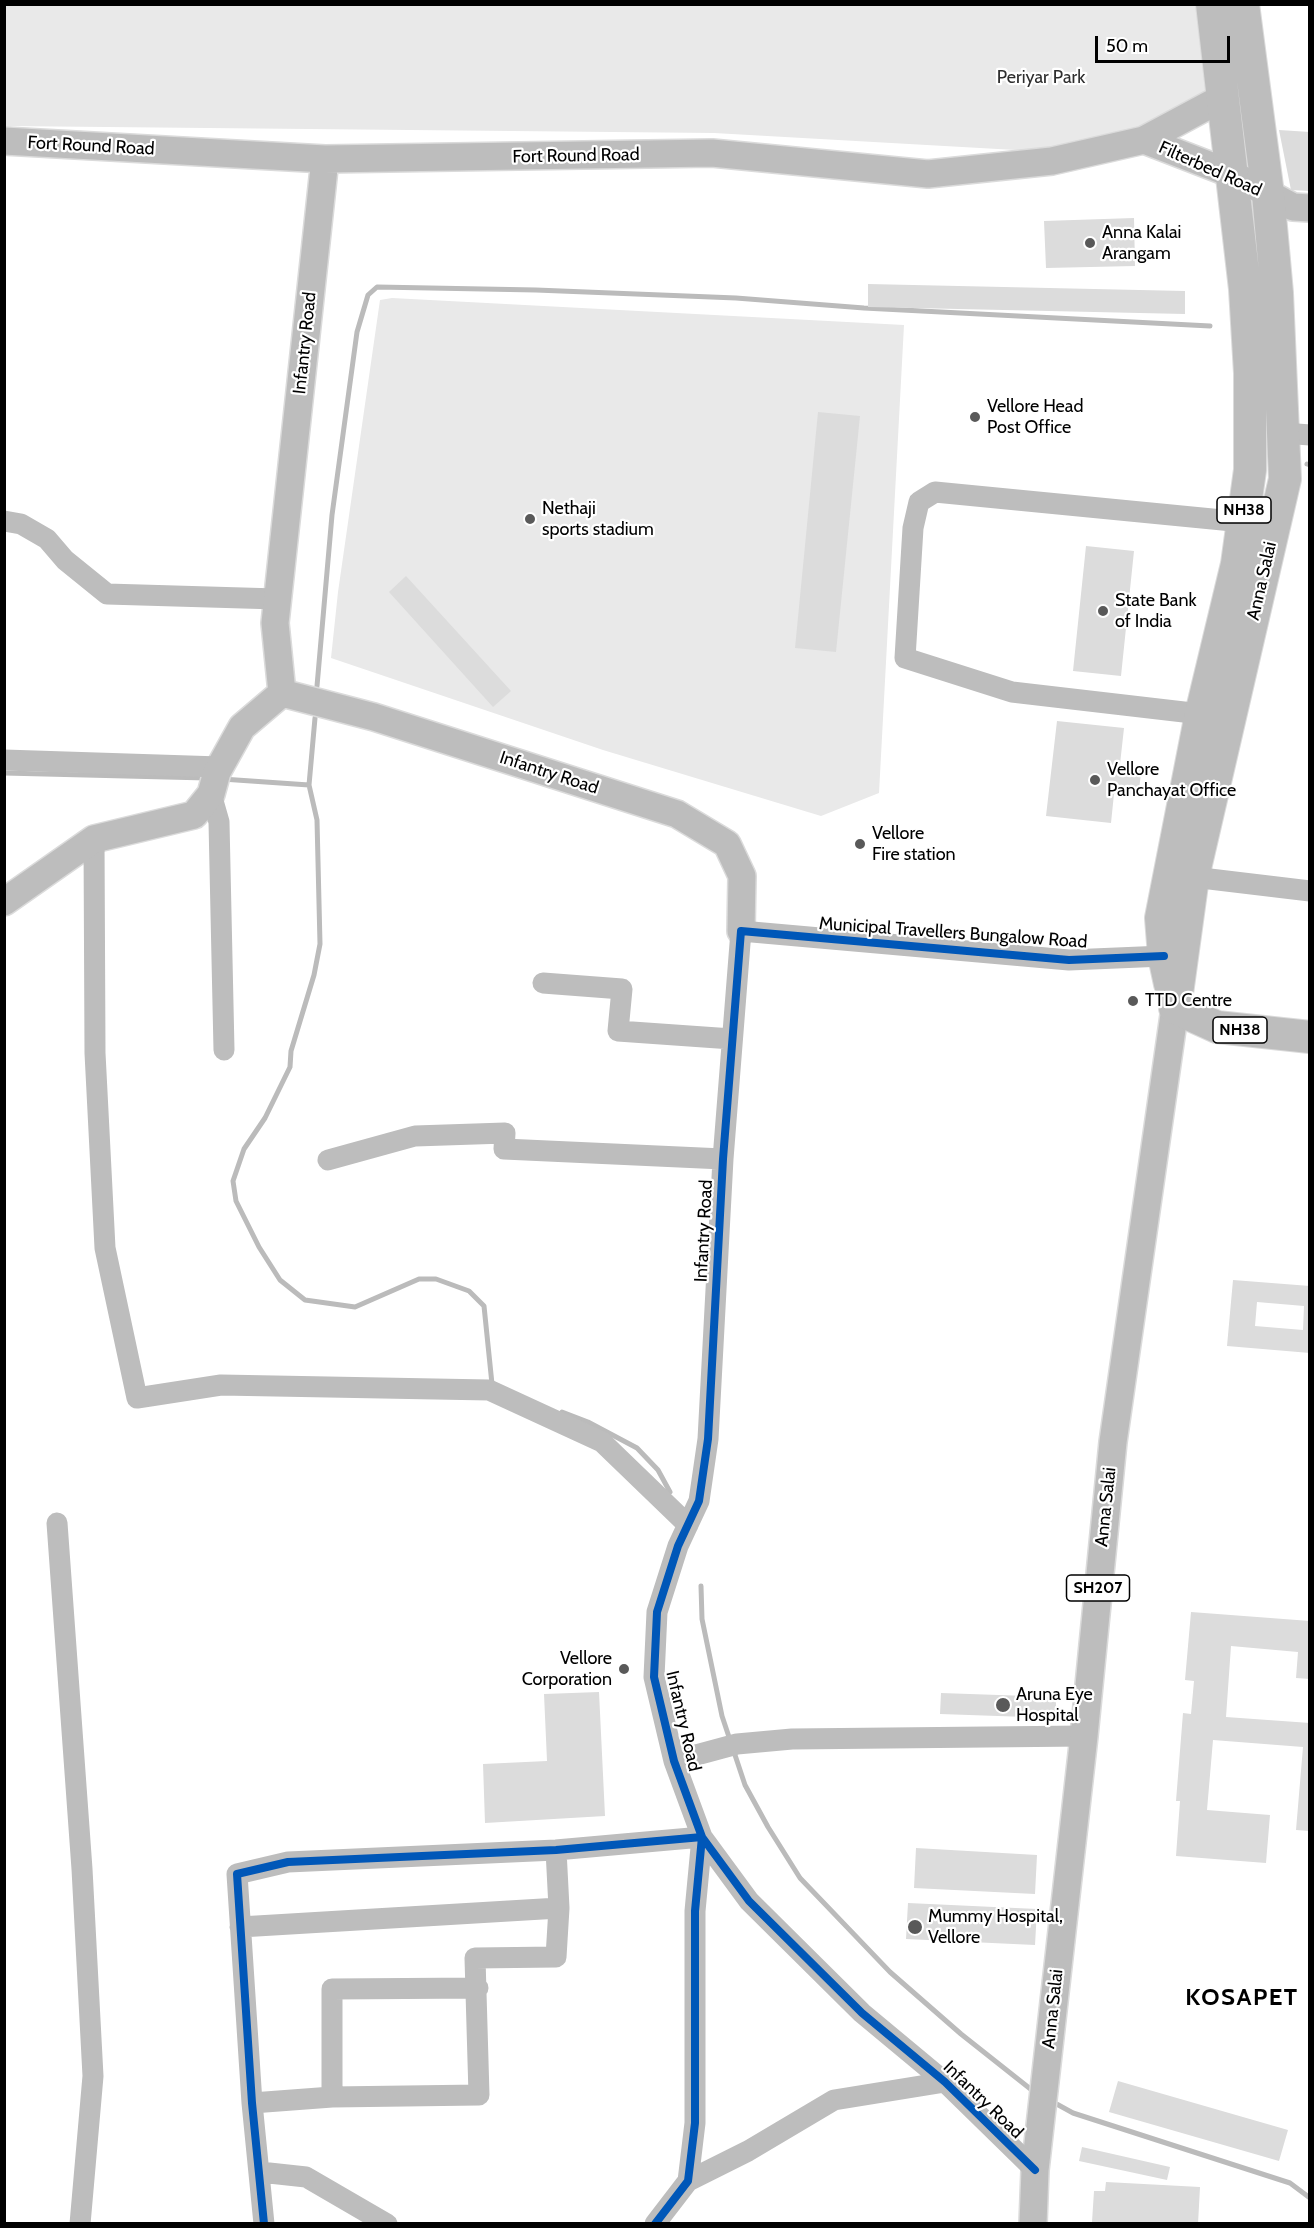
<!DOCTYPE html>
<html>
<head>
<meta charset="utf-8">
<style>
	body { margin:0 }
	#map { position:relative; width:1314px; height:2228px; overflow:hidden; background:#fff; font-family:Cabin,sans-serif }
	canvas { display:block }
	.frame { position:absolute; inset:0; border:6px solid #000; pointer-events:none }
	.scale { position:absolute; left:1095px; top:36px; width:135px; height:27px; box-sizing:border-box; border:3px solid #000; border-top:0; padding-left:8px; font-size:18px; line-height:21px; white-space:nowrap; color:#000; -webkit-text-stroke:4px #fff; paint-order:stroke }
</style>
</head>
<body>
<div id="map">
<canvas width="1314" height="2228"></canvas>
<div class="frame"></div>
<div class="scale">50 m</div>
</div>
<script>
const ctx = document.querySelector('canvas').getContext('2d');
ctx.lineJoin = 'round';
function paint(path, color) {
  ctx.fillStyle = color;
  ctx.fill(path, 'evenodd');
}
function toPath(rows) {
  const path = new Path2D();
  for (const r of rows) {
    path.moveTo(r[0], r[1]);
    for (let i = 2; i < r.length; i += 2) path.lineTo(r[i], r[i + 1]);
  }
  return path;
}
function strokePath(path, color, width, dash) {
  ctx.strokeStyle = color;
  ctx.lineWidth = width;
  ctx.lineCap = dash ? 'butt' : 'round';
  ctx.setLineDash(dash || []);
  ctx.stroke(path);
}
function drawText(font, color, halo, rows, align = 'center') {
  ctx.font = font + ' Cabin,sans-serif';
  ctx.lineWidth = 4.5;
  ctx.setLineDash([]);
  ctx.textBaseline = 'middle';
  ctx.strokeStyle = halo;
  ctx.fillStyle = color;
  for (const [text, x, y, turn = 0] of rows) {
    ctx.save();
    ctx.translate(x, y);
    ctx.rotate((+turn || 0) * Math.PI / 180);
    ctx.textAlign = isNaN(turn) ? turn : align;
    if (halo) ctx.strokeText(text, 0, 0);
    ctx.fillText(text, 0, 0);
    ctx.restore();
  }
}
const green = toPath([
	[5,4,1200,5,1218,94,1139,135,1051,152,714,133,5,126],
	[392,298,904,325,879,793,821,816,603,750,331,658,338,592,380,300]
]);
const stream = toPath([
	[1307,464,1310,465],
	[317,686,332,515,357,332,368,295,377,287,536,290,736,298,864,308,1210,326],
	[4,773,207,778],
	[222,779,309,785,317,820,320,944,314,975,291,1051,290,1067,265,1118,244,1149,233,1181,236,1201,259,1247,280,1280,305,1300,355,1307,419,1279,436,1279,469,1291,484,1306,492,1384],
	[309,785,315,718],
	[562,1412,588,1422,637,1448,658,1470,670,1492],
	[701,1586,702,1619,722,1716,730,1740],
	[733,1749,745,1785,768,1827,800,1878,890,1972,961,2034,1033,2091],
	[1053,2102,1073,2113,1290,2183,1310,2198]
]);
const building = toPath([
	[1279,130,1310,132,1310,191,1291,190],
	[1134,218,1135,266,1046,268,1044,221],
	[868,284,1185,291,1185,314,868,307],
	[818,412,860,416,836,652,795,648],
	[1086,546,1134,551,1121,676,1073,671],
	[406,576,511,691,493,707,389,592],
	[1057,721,1124,728,1120,764,1142,766,1138,797,1114,794,1111,823,1046,816],
	[1233,1280,1310,1286,1310,1353,1227,1346],
	[1257,1302,1304,1306,1303,1330,1255,1326],
	[1191,1612,1310,1621,1310,1679,1296,1678,1298,1652,1231,1646,1226,1717,1310,1723,1310,1831,1296,1830,1303,1747,1213,1740,1207,1810,1270,1815,1266,1863,1176,1856,1180,1801,1176,1801,1183,1713,1191,1714,1194,1681,1185,1680],
	[599,1692,605,1816,485,1823,483,1764,547,1761,544,1694],
	[941,1693,1056,1697,1056,1718,940,1714],
	[916,1848,1037,1855,1035,1894,914,1888],
	[908,1903,1037,1909,1035,1945,906,1939],
	[1118,2081,1288,2130,1279,2161,1109,2112],
	[1082,2147,1170,2167,1167,2180,1079,2161],
	[1106,2182,1200,2187,1198,2224,1092,2222,1094,2191,1105,2191]
]);
const minor = toPath([
	[1284,433,1310,435],
	[4,521,21,524,47,539,65,560,107,594,277,599],
	[1201,714,1012,692,905,658,913,528,919,502,935,492,1243,522],
	[4,760,220,767],
	[211,794,219,822,224,1050],
	[94,839,95,1053,105,1248,137,1398,221,1385,489,1390,602,1442,688,1525],
	[1193,877,1310,891],
	[543,983,622,989,618,1031,732,1039],
	[328,1160,415,1136,505,1133,504,1149,723,1159],
	[57,1523,82,1869,93,2076,80,2224],
	[674,1761,737,1744,792,1739,1084,1736],
	[240,1927,559,1908],
	[332,2097,332,1989,478,1988],
	[252,2103,332,2097,479,2095,475,1958,556,1957,559,1908,556,1850],
	[1035,2170,945,2082,862,2013,749,1901,702,1837,674,1761,654,1677,657,1612,678,1546,699,1501,708,1439,723,1159,741,931,1069,960,1164,956],
	[260,2172,306,2177,387,2224],
	[688,2181,748,2151,834,2100,945,2082],
	[264,2224,252,2103,237,1874,288,1862,556,1850,702,1837,695,1911,695,2123,688,2181,655,2224]
]);
const major = toPath([
	[1144,140,1232,174,1293,207,1310,208],
	[4,141,325,159,712,153,928,174,1052,161,1144,140,1224,97],
	[325,159,275,623,282,693,374,717,677,814,727,844,742,876,741,931],
	[4,902,94,839,194,815,211,794,217,772,242,727,282,693],
	[1033,2224,1035,2170,1084,1736,1113,1442,1175,1008]
]);
const highway = toPath([
	[1170,984,1164,956,1161,918,1201,714,1237,564,1250,470,1250,373,1245,289,1212,4],
	[1175,1008,1193,877,1285,479,1277,293,1268,194,1243,4],
	[1175,1008,1217,1027,1310,1037]
]);
const cycleway = toPath([
	[1035,2170,945,2082,862,2013,749,1901,702,1837,674,1761,654,1677,657,1612,678,1546,699,1501,708,1439,723,1159,741,931,1069,960,1164,956],
	[264,2224,252,2103,237,1874,288,1862,556,1850,702,1837,695,1911,695,2123,688,2181,655,2224]
]);
const markers = [
	[1090,243,6,"#595959"],
	[975,417,6,"#595959"],
	[530,519,6,"#595959"],
	[1103,611,6,"#595959"],
	[1095,780,6,"#595959"],
	[860,844,6,"#595959"],
	[1133,1001,6,"#595959"],
	[624,1669,6,"#595959"],
	[1003,1705,8,"#595959"],
	[915,1927,8,"#595959"]
];
const shields = [
	[1244,510,54],
	[1240,1030,54],
	[1098,1588,63]
];
const shieldNames = [
	["NH38",1244,510],
	["NH38",1240,1030],
	["SH207",1098,1588]
];
const parkNames = [
	["Periyar Park",1041,78]
];
const streetNames = [
	["Fort Round Road",91,146,3],
	["Fort Round Road",576,156,-1],
	["Filterbed Road",1210,169,24],
	["Infantry Road",305,343,-84],
	["Anna Salai",1262,581,-77],
	["Infantry Road",549,773,18],
	["Municipal Travellers Bungalow Road",953,933,4],
	["Infantry Road",704,1231,-87],
	["Anna Salai",1106,1507,-84],
	["Infantry Road",683,1721,77],
	["Anna Salai",1053,2009,-84],
	["Infantry Road",983,2100,44]
];
const poiNames = [
	["Anna Kalai",1102,233],
	["Arangam",1102,254],
	["Vellore Head",987,407],
	["Post Office",987,428],
	["Nethaji",542,509],
	["sports stadium",542,530],
	["State Bank",1115,601],
	["of India",1115,622],
	["Vellore",1107,770],
	["Panchayat Office",1107,791],
	["Vellore",872,834],
	["Fire station",872,855],
	["TTD Centre",1145,1001],
	["Vellore",612,1659,"right"],
	["Corporation",612,1680,"right"],
	["Aruna Eye",1016,1695],
	["Hospital",1016,1716],
	["Mummy Hospital,",928,1917],
	["Vellore",928,1938]
];
const districtNames = [
	["KOSAPET",1242,1998]
];
paint(green, '#e9e9e9');
strokePath(stream, '#bbb', 5);
paint(building, '#dcdcdc');
strokePath(major, '#dbdbdb', 30);
strokePath(highway, '#dbdbdb', 34);
strokePath(minor, '#bdbdbd', 21);
strokePath(major, '#bdbdbd', 27);
strokePath(highway, '#bdbdbd', 32);
strokePath(cycleway, '#0057b8', 8);
for (const [x, y, r, color] of markers) {
  const dot = new Path2D();
  dot.arc(x, y, r, 0, 2 * Math.PI);
  ctx.fillStyle = color;
  ctx.fill(dot);
  strokePath(dot, '#fff', 2);
}
for (const [x, y, w] of shields) {
  const box = new Path2D();
  box.roundRect(x - w / 2, y - 13, w, 26, 4.5);
  ctx.fillStyle = '#fff';
  ctx.fill(box);
  strokePath(box, '#000', 1.5);
}
drawText('bold 16px', '#000', null, shieldNames);
drawText('18px', '#2e2e2e', '#fff', parkNames);
drawText('18px', '#000', '#fff', streetNames);
drawText('18px', '#000', '#fff', poiNames, 'left');
ctx.letterSpacing = '1.5px';
drawText('bold 24px', '#000', '#fff', districtNames);
ctx.letterSpacing = '0px';
</script>
</body>
</html>
